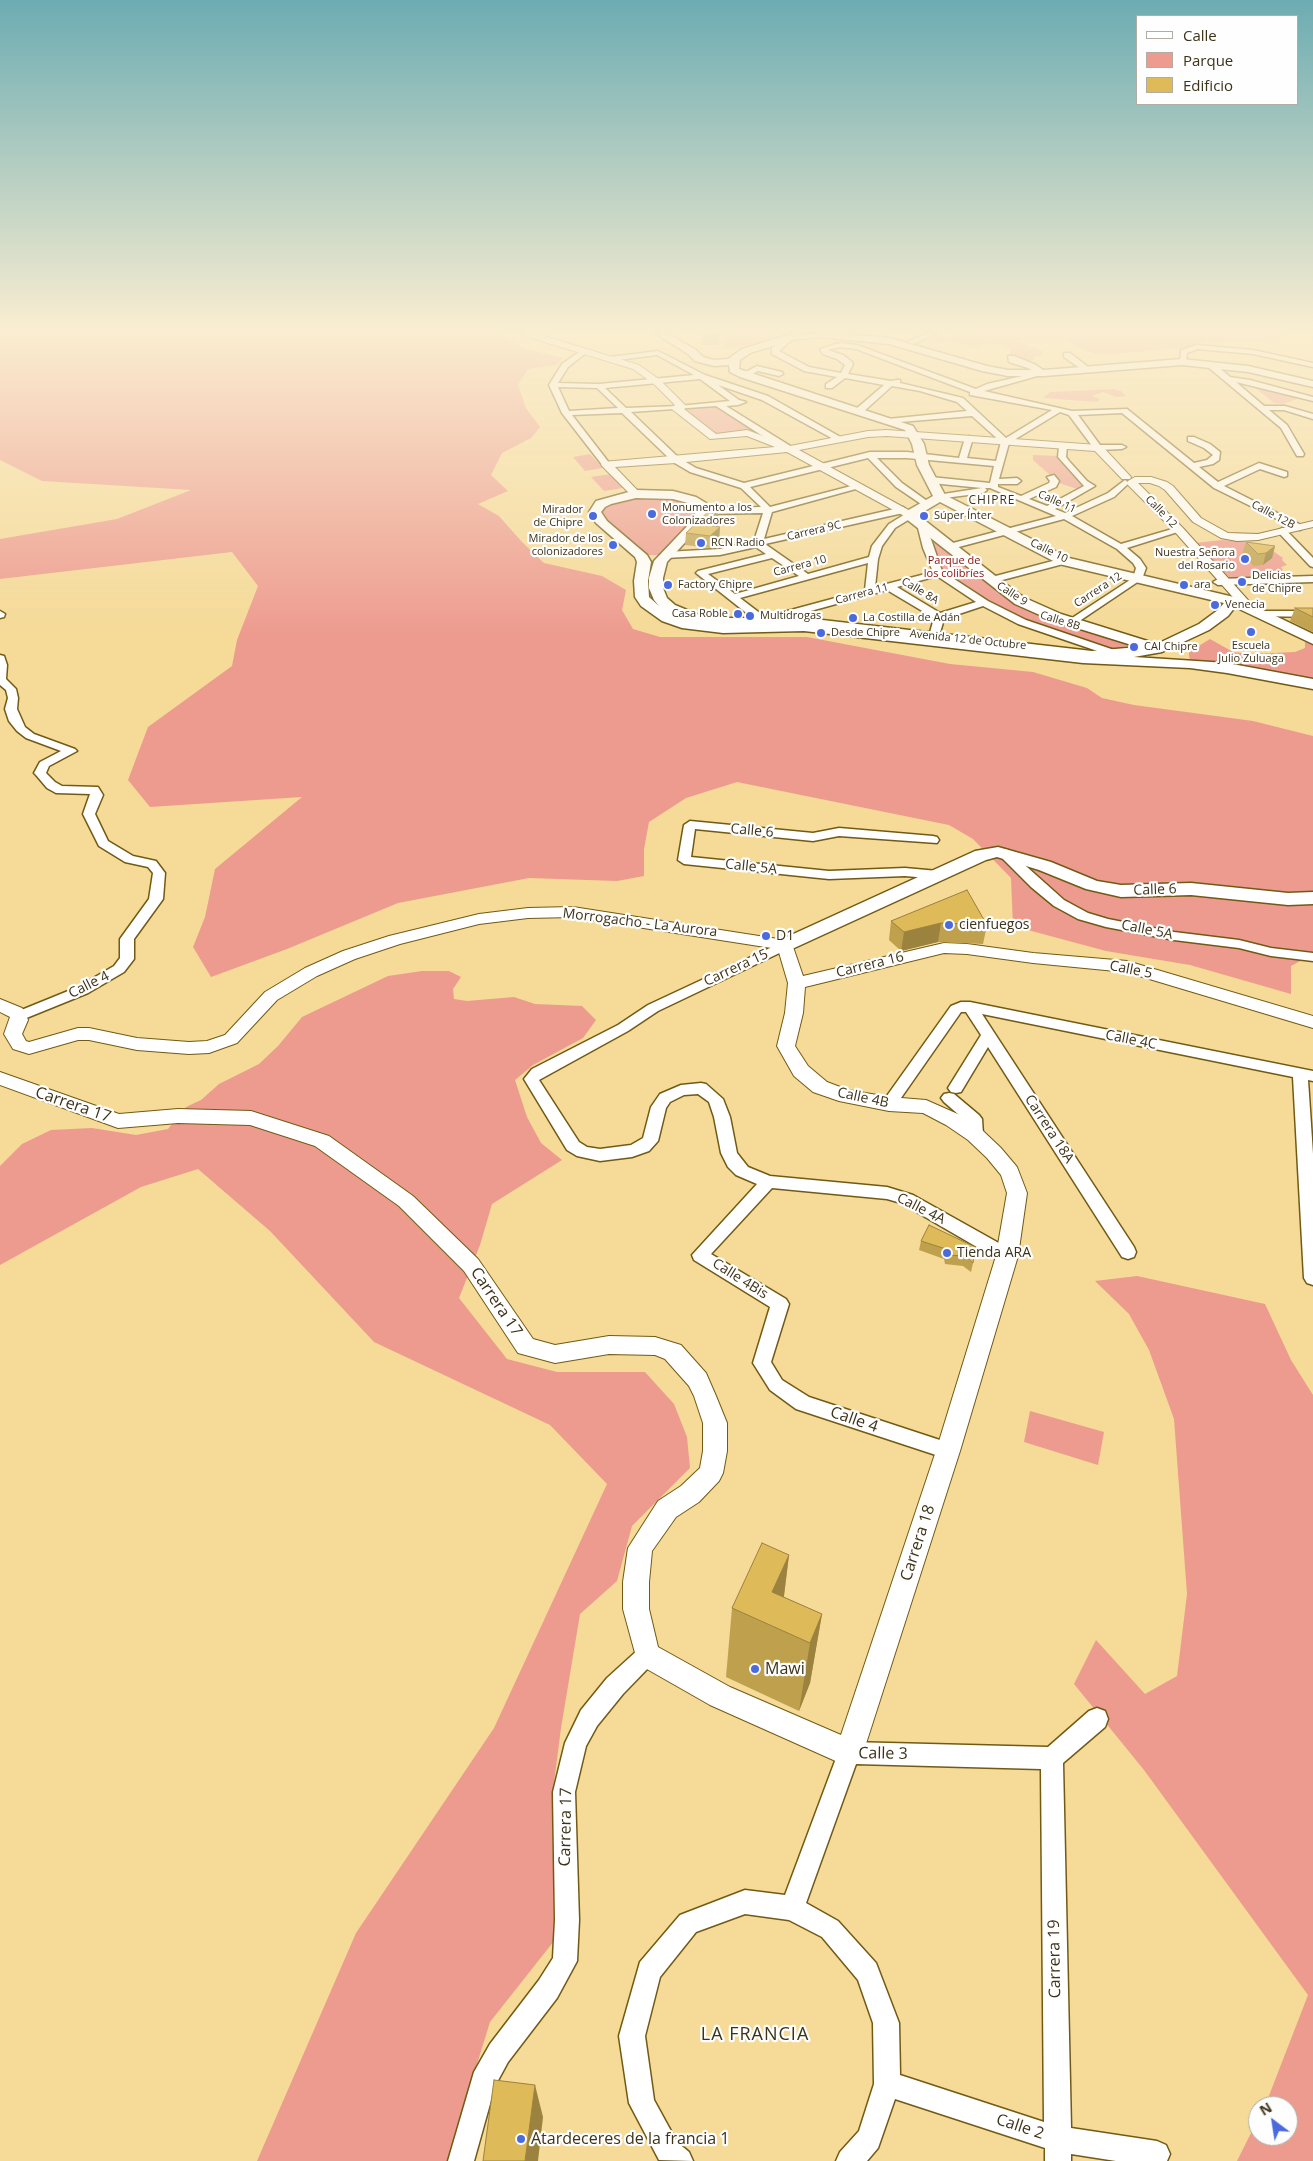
<!DOCTYPE html>
<html>
<head>
<meta charset="utf-8">
<style>
	body { margin:0 }
	#map { position:relative; width:1313px; height:2161px; overflow:hidden; background:#f5da98; font-family:"Open Sans",sans-serif }
	canvas { display:block }
	.legend { position:absolute; left:1136px; top:15px; width:162px; height:90px; box-sizing:border-box; background:#fefefe; border:1px solid #b1ada2; margin:0; padding:6px 9px; list-style:none; font-size:15px; color:#3d3318 }
	.legend li { display:flex; align-items:center; gap:10px; height:25px }
	.legend b { width:25px; border:1px solid #b1ada2 }
	.north { position:absolute; left:1248px; top:2096px; width:50px; height:50px; box-sizing:border-box; background:#fefefe; border:1px solid #b1ada2; border-radius:50%; rotate:329deg; font-size:14px; font-weight:700; line-height:20px; text-align:center; color:#3d3318 }
	.north::after { content:''; display:block; margin:auto; width:18px; height:22px; background:#4a6ade; clip-path:polygon(50% 0,100% 100%,50% 72%,0 100%) }
</style>
</head>
<body>
<div id="map">
<canvas width="1313" height="2161"></canvas>
<ul class="legend">
<li><b style="height:6px;background:#fff"></b>Calle</li>
<li><b style="height:14px;background:#ed9b8f"></b>Parque</li>
<li><b style="height:14px;background:#deba59"></b>Edificio</li>
</ul>
<div class="north">N</div>
</div>
<script>
const ctx = document.querySelector('canvas').getContext('2d');
ctx.lineJoin = 'round';
function paint(path, color) {
  ctx.fillStyle = color;
  ctx.fill(path, 'evenodd');
}
function toPath(rows) {
  const path = new Path2D();
  for (const r of rows) {
    path.moveTo(r[0], r[1]);
    for (let i = 2; i < r.length; i += 2) path.lineTo(r[i], r[i + 1]);
  }
  return path;
}
function strokePath(path, color, width, dash) {
  ctx.strokeStyle = color;
  ctx.lineWidth = width;
  ctx.lineCap = dash ? 'butt' : 'round';
  ctx.setLineDash(dash || []);
  ctx.stroke(path);
}
function drawText(font, color, halo, rows, align = 'center') {
  ctx.font = font + ' "Open Sans",sans-serif';
  ctx.lineWidth = 4.5;
  ctx.setLineDash([]);
  ctx.textBaseline = 'middle';
  ctx.strokeStyle = halo;
  ctx.fillStyle = color;
  for (const [text, x, y, turn = 0] of rows) {
    ctx.save();
    ctx.translate(x, y);
    ctx.rotate((+turn || 0) * Math.PI / 180);
    ctx.textAlign = isNaN(turn) ? turn : align;
    if (halo) ctx.strokeText(text, 0, 0);
    ctx.fillText(text, 0, 0);
    ctx.restore();
  }
}
const green = toPath([
	[0,333,497,333,524,348,562,358,557,365,528,369,518,385,526,408,540,427,531,438,502,453,491,475,508,491,478,504,499,516,522,542,544,563,602,576,626,590,622,610,633,629,660,637,807,637,950,664,1033,672,1087,688,1102,698,1134,705,1253,721,1313,736,1313,954,1291,966,1291,994,1190,965,1106,951,1013,926,1011,878,973,839,949,825,737,782,686,798,649,822,644,849,644,876,617,881,529,878,398,903,287,949,211,977,193,947,205,917,215,869,302,797,150,807,128,780,148,727,232,666,237,640,258,586,232,552,0,579,0,539,117,519,191,490,42,481,0,460],
	[724,333,776,333,776,337,743,346,722,349,726,339,723,336],
	[968,333,1288,333,1266,340,1208,341,1185,348,1100,355,1083,350,1062,337,1018,341,1044,352,1042,353,1043,355,1033,357,1035,359,1032,360,1020,360,1010,355,1010,349,998,344,989,343,974,348,952,340,936,341,934,336,954,336],
	[1253,386,1302,397,1283,404,1274,403],
	[1113,389,1121,391,1126,396,1117,397,1103,392,1092,396,1100,399,1097,402,1043,398,1050,392],
	[719,405,789,449,747,432,714,434,673,408],
	[590,454,603,468,585,471,573,457],
	[1033,455,1060,456,1088,485,1083,491,1059,483,1033,460],
	[610,474,623,488,604,491,591,477],
	[622,496,684,498,703,511,665,555,640,555,619,538,596,508],
	[922,524,1020,601,1135,645,1108,649,1022,622,938,573],
	[1222,540,1263,544,1283,558,1282,560,1287,565,1281,567,1288,579,1233,581,1195,543],
	[1305,637,1313,640,1313,684,1190,660,1189,656,1189,652,1210,639,1233,652,1249,654,1295,652,1305,648],
	[422,971,449,971,461,977,453,989,454,999,467,1001,514,997,535,1004,582,1006,596,1020,583,1038,533,1065,515,1080,527,1117,541,1143,562,1160,492,1204,480,1245,459,1298,507,1359,557,1372,645,1372,674,1404,687,1437,690,1468,632,1526,617,1581,580,1614,561,1728,552,1798,554,1941,490,2022,447,2161,257,2161,356,1933,494,1728,607,1484,550,1425,374,1342,270,1231,198,1169,141,1187,0,1265,0,1166,22,1144,51,1130,92,1128,136,1135,168,1129,186,1107,201,1100,219,1084,259,1064,278,1046,302,1017,388,976],
	[1137,1276,1265,1304,1291,1360,1313,1395,1313,2161,1237,2161,1258,2119,1258,2136,1288,2136,1288,2106,1265,2106,1308,1995,1144,1770,1074,1684,1096,1640,1145,1694,1177,1676,1187,1594,1174,1419,1149,1350,1129,1314,1095,1281],
	[1030,1411,1104,1432,1098,1465,1024,1442]
]);
const minor = toPath([
	[927,333,937,333,914,344,907,342,927,333],
	[788,335,795,337,779,351,809,367,841,373,845,365,837,359,823,354,820,349,840,343,857,345,976,389,987,384,1036,373,1028,368,1009,362,1008,356,1014,356,1034,364,1048,373,984,391,1072,411,1127,409,1194,463,1207,460,1213,455,1204,448,1188,441,1188,437,1194,437,1210,444,1220,452,1219,460,1213,464,1199,467,1218,482,1259,463,1287,472,1287,476,1284,477,1260,469,1224,486,1305,527,1300,530,1297,529,1214,488,1122,413,1078,415,1100,445,1122,445,1126,447,1122,449,1098,450,1095,450,1069,415,1060,412,1009,443,999,479,1017,478,1021,481,1017,484,998,484,998,487,1021,496,1049,483,1050,481,1047,477,1054,475,1059,481,1056,487,1029,499,1047,506,1084,486,1058,457,1059,446,1063,444,1067,446,1066,457,1069,461,1087,481,1095,486,1055,509,1065,513,1108,493,1125,480,1129,483,1114,497,1072,516,1121,544,1179,527,1184,530,1127,548,1140,559,1146,568,1142,579,1075,624,1067,624,1066,622,1133,578,1136,568,1133,563,1117,549,1064,519,955,548,949,548,949,544,1056,516,990,488,985,488,987,490,983,493,937,499,937,495,982,488,931,483,927,480,931,477,990,483,994,466,907,458,877,458,902,483,930,503,931,505,927,508,896,487,868,458,750,487,770,507,859,484,863,487,772,512,764,539,903,507,907,510,903,513,765,544,808,574,869,557,872,546,889,524,907,513,913,513,913,517,895,528,882,546,878,559,875,587,933,572,923,548,917,524,919,522,925,522,942,571,988,601,1026,620,1123,653,1124,655,1123,657,1115,657,1018,624,983,606,944,619,939,636,938,638,930,638,929,636,934,618,887,590,767,623,759,623,696,573,698,571,766,554,756,547,720,555,666,558,661,555,666,552,720,549,754,541,763,513,703,514,699,511,703,508,761,507,741,488,690,472,673,462,622,413,572,415,610,464,603,466,562,413,549,385,562,364,583,349,587,351,586,353,568,367,558,383,599,384,694,375,657,355,610,361,606,359,610,357,658,351,705,375,768,396,844,439,837,441,762,400,718,385,739,400,746,402,738,405,726,406,792,447,792,451,786,451,716,406,631,412,679,458,696,468,744,483,870,452,907,452,959,458,965,438,969,436,973,438,967,458,996,461,1001,442,972,416,888,423,884,421,888,419,967,411,957,402,920,391,892,386,862,413,856,413,856,409,884,385,845,378,832,388,826,388,826,384,837,377,804,371,772,354,772,348,788,335],
	[840,347,856,349,970,392,970,395,1052,410,1006,438,963,398,900,383,900,380,897,380,891,381,848,374,853,364,852,362,843,355,828,350,840,347],
	[700,379,730,401,679,406,626,408,605,388,700,379],
	[558,387,597,388,618,408,569,411,558,387],
	[772,558,799,576,735,594,708,574,772,558],
	[868,563,865,590,765,617,740,598,868,563],
	[937,576,976,602,940,613,897,587,937,576],
	[1197,345,1253,350,1313,363,1313,367,1253,354,1198,349,1187,353,1186,362,1180,362,1181,350,1197,345],
	[1064,353,1070,353,1088,367,1081,369,1064,357,1064,353],
	[1208,363,1214,363,1230,377,1250,380,1313,397,1313,401,1236,382,1264,406,1285,406,1313,414,1313,419,1284,410,1269,410,1287,425,1304,454,1303,456,1297,456,1281,428,1208,367,1208,363],
	[757,366,782,372,783,374,779,376,758,371,747,377,740,375,757,366],
	[1282,528,1285,529,1313,558,1313,567,1310,566,1279,533,1277,531,1282,528],
	[1064,558,1069,561,1067,563,991,583,986,580,988,578,1064,558],
	[1313,576,1313,582,1218,585,1213,582,1218,579,1313,576],
	[0,611,5,614,4,617,0,618,0,611],
	[1260,611,1313,611,1313,617,1256,616,1256,612,1260,611],
	[0,655,4,656,7,665,6,679,16,689,18,698,17,709,25,727,34,734,75,749,77,751,49,766,46,773,55,782,62,786,98,787,103,795,95,814,108,841,133,856,156,861,165,873,163,899,134,939,134,959,124,972,88,993,19,1021,14,1019,12,1016,14,1013,78,987,114,966,120,958,120,939,149,899,153,873,148,867,125,862,99,846,83,814,90,794,56,793,47,788,36,775,34,773,40,762,61,751,26,738,17,731,9,721,5,709,8,698,6,690,0,685,0,655],
	[690,821,813,833,839,828,933,836,937,837,939,840,937,843,839,836,813,841,695,829,691,857,829,871,905,868,938,871,944,875,938,879,905,876,829,879,684,864,678,860,684,825,690,821],
	[1004,849,1008,850,1064,900,1088,913,1108,919,1174,932,1239,940,1271,948,1313,953,1313,961,1271,956,1239,948,1174,940,1106,927,1078,919,1054,906,1031,887,1000,856,998,853,1000,850,1004,849],
	[785,941,792,945,790,948,658,1011,628,1031,539,1080,579,1142,587,1147,600,1149,631,1145,643,1138,651,1107,660,1094,681,1085,701,1083,706,1084,723,1099,730,1117,737,1153,748,1167,770,1176,887,1187,913,1195,1013,1251,1015,1256,1013,1261,1007,1263,1001,1261,901,1203,887,1199,772,1188,711,1254,786,1299,789,1304,771,1362,782,1380,809,1397,955,1445,957,1451,955,1457,948,1459,796,1409,770,1390,753,1363,770,1307,694,1260,692,1255,757,1184,736,1175,728,1167,721,1153,714,1117,709,1102,698,1094,684,1095,670,1102,666,1108,658,1141,649,1151,632,1157,600,1161,577,1156,567,1150,524,1079,532,1069,618,1025,648,1005,785,941],
	[961,1002,970,1002,1313,1071,1313,1081,1308,1080,1313,1154,1313,1285,1307,1283,1304,1278,1293,1077,982,1014,1134,1247,1136,1252,1134,1257,1128,1259,1122,1257,988,1047,961,1092,956,1093,951,1092,948,1088,981,1035,966,1012,961,1012,894,1108,889,1109,884,1108,881,1104,884,1100,951,1006,961,1002],
	[949,1093,954,1094,979,1115,982,1119,983,1135,981,1139,975,1141,969,1139,967,1135,966,1121,944,1102,941,1098,944,1094,949,1093],
	[647,1645,654,1648,658,1655,654,1662,623,1694,597,1726,586,1746,575,1792,579,1920,577,1961,557,1998,508,2062,495,2086,474,2161,448,2161,474,2072,490,2044,539,1980,553,1958,555,1920,553,1792,565,1743,581,1710,607,1678,640,1648,647,1645],
	[1097,1708,1105,1711,1108,1719,1105,1727,1063,1763,1071,2128,1157,2141,1166,2145,1170,2154,1167,2161,1116,2161,1071,2154,1071,2161,1045,2161,1045,2148,895,2099,878,2148,867,2161,836,2161,840,2152,859,2131,874,2084,873,2023,858,1980,822,1937,789,1920,745,1914,696,1932,660,1977,645,2036,654,2100,677,2142,689,2152,693,2161,659,2160,629,2103,619,2036,640,1962,680,1915,745,1890,785,1895,841,1745,849,1742,1048,1747,1089,1711,1097,1708],
	[856,1764,1041,1769,1044,2122,900,2075,899,2023,876,1963,838,1921,806,1903,856,1764]
]);
const tertiary = toPath([
	[521,333,534,333,639,365,660,380,687,407,684,409,716,434,747,430,790,446,868,431,887,430,1098,445,1102,446,1131,477,1130,479,1122,479,1095,451,887,436,868,437,799,450,914,513,916,515,914,517,906,517,787,452,676,463,615,467,641,494,636,497,632,496,602,466,601,464,602,462,775,447,747,436,710,439,673,410,671,408,675,405,654,384,633,369,522,335,521,333],
	[1135,477,1151,477,1167,482,1173,486,1201,518,1228,533,1258,534,1313,521,1313,527,1258,540,1237,541,1221,538,1193,522,1165,490,1159,486,1150,483,1138,483,1183,528,1256,609,1254,612,1246,612,1175,532,1128,485,1127,483,1128,481,1135,477],
	[573,907,791,941,803,976,944,943,967,944,1033,953,1127,961,1313,1016,1313,1028,1126,972,1033,963,967,954,944,953,805,987,803,1013,795,1046,808,1066,827,1082,848,1090,889,1097,926,1100,960,1115,982,1130,1001,1148,1017,1167,1027,1193,1018,1256,960,1451,863,1753,859,1763,849,1767,710,1705,638,1664,623,1609,623,1582,628,1548,658,1501,681,1486,700,1468,703,1451,703,1423,694,1396,689,1386,665,1359,655,1355,609,1354,555,1363,518,1353,464,1271,399,1206,315,1146,250,1125,178,1123,118,1128,0,1085,0,1072,119,1114,178,1109,251,1111,329,1136,413,1196,478,1259,533,1339,555,1345,609,1336,655,1337,681,1345,706,1373,716,1396,727,1423,727,1451,723,1473,719,1481,699,1502,676,1517,652,1551,649,1582,649,1609,658,1647,730,1687,841,1735,936,1451,996,1256,1007,1193,1001,1175,987,1158,968,1140,946,1125,923,1113,889,1111,839,1101,813,1092,794,1076,777,1046,785,1013,788,983,778,949,573,917,528,918,479,924,400,944,355,959,317,976,277,1000,237,1043,209,1053,189,1054,137,1050,89,1040,78,1040,29,1054,13,1049,4,1034,10,1017,0,1012,0,999,22,1008,25,1012,28,1020,22,1034,26,1041,29,1042,78,1028,89,1028,137,1038,189,1042,207,1041,225,1035,265,992,305,968,343,951,389,936,479,914,528,908,573,907]
]);
const secondary = toPath([
	[655,333,667,333,696,350,703,357,714,360,728,359,742,349,791,334,837,333,890,338,987,366,1008,370,1044,370,1182,359,1248,366,1313,381,1313,387,1248,372,1182,365,1044,376,1008,376,982,371,889,344,819,337,792,340,750,353,740,360,739,369,913,426,924,444,929,465,945,495,1069,558,1238,598,1313,634,1313,644,1235,607,1228,616,1209,630,1162,652,1134,657,1227,663,1313,679,1313,689,1227,673,1190,668,1083,663,804,631,723,633,682,628,662,621,641,606,635,597,634,581,637,562,635,557,596,523,589,512,596,501,636,490,673,491,696,497,706,503,709,511,705,521,667,562,663,578,663,588,667,598,675,605,699,615,712,618,805,618,1092,651,1138,647,1051,620,1015,604,905,518,904,515,905,512,933,496,917,465,912,444,905,430,740,377,730,372,729,365,714,366,695,361,688,354,655,333],
	[636,498,673,499,688,503,696,508,693,520,654,561,649,578,649,588,654,600,659,606,649,597,648,581,651,562,647,555,607,521,601,512,605,507,611,504,636,498],
	[940,502,1059,564,1224,603,1218,610,1199,624,1157,644,1061,614,1025,598,1012,589,918,515,940,502],
	[998,847,1051,862,1097,881,1121,885,1191,883,1288,893,1313,892,1313,904,1288,905,1191,895,1121,897,1086,889,1039,870,997,857,986,860,792,949,785,951,778,949,775,945,778,941,975,851,998,847]
]);
const wall = toPath([
	[702,333,720,333,718,345,702,345],
	[718,521,714,526,720,527,719,539,710,548,685,545,686,533],
	[1246,542,1275,546,1272,558,1263,565,1254,566,1242,554],
	[1295,608,1313,608,1313,632,1290,621],
	[967,890,987,925,983,944,938,942,901,951,889,940,891,921],
	[929,1225,973,1263,971,1272,963,1266,945,1264,944,1259,919,1250,921,1241],
	[789,1555,784,1597,822,1614,810,1683,799,1711,726,1677,732,1608]
]);
const shadedWall = toPath([
	[718,333,720,333,718,345],
	[718,510,718,521,708,535,707,525],
	[720,527,719,539,710,548,710,536],
	[1275,546,1272,558,1263,565,1266,553],
	[941,923,938,942,901,951,904,932],
	[789,1555,780,1626,772,1592],
	[822,1614,810,1683,799,1711,810,1643],
	[535,2085,543,2117,538,2161,525,2161]
]);
const building = toPath([
	[714,506,718,510,707,525,720,527,710,536,686,533,714,506],
	[1246,542,1275,546,1266,553,1258,554,1246,542],
	[1295,608,1313,608,1313,617,1295,608],
	[967,890,987,925,941,923,904,932,891,921,967,890],
	[929,1225,975,1247,973,1263,965,1256,947,1255,946,1249,921,1241,929,1225],
	[762,1543,789,1555,772,1592,822,1614,810,1643,732,1608,762,1543],
	[494,2080,535,2085,525,2161,483,2161,494,2080]
]);
const markers = [
	[652,514,5,"#4a6ade"],
	[593,516,5,"#4a6ade"],
	[924,516,5,"#4a6ade"],
	[701,543,5,"#4a6ade"],
	[613,545,5,"#4a6ade"],
	[1245,559,5,"#4a6ade"],
	[1242,582,5,"#4a6ade"],
	[668,585,5,"#4a6ade"],
	[1184,585,5,"#4a6ade"],
	[1215,605,5,"#4a6ade"],
	[738,614,5,"#4a6ade"],
	[750,616,5,"#4a6ade"],
	[853,618,5,"#4a6ade"],
	[1251,632,5,"#4a6ade"],
	[821,633,5,"#4a6ade"],
	[1134,647,5,"#4a6ade"],
	[949,925,5,"#4a6ade"],
	[766,936,5,"#4a6ade"],
	[947,1253,5,"#4a6ade"],
	[755,1669,5,"#4a6ade"],
	[521,2139,5,"#4a6ade"]
];
const farStreetnames = [
	["Calle 11",1057,502,24],
	["Calle 12",1161,512,46],
	["Calle 12B",1273,515,28],
	["Carrera 9C",814,531,-13],
	["Calle 10",1049,551,26],
	["Carrera 10",800,566,-15],
	["Carrera 12",1098,590,-33],
	["Calle 8A",920,591,31],
	["Carrera 11",862,594,-15],
	["Calle 9",1012,594,33],
	["Calle 8B",1060,621,17],
	["Avenida 12 de Octubre",968,640,6]
];
const farPoinames = [
	["Monumento a los",662,508],
	["Colonizadores",662,521],
	["Mirador",583,510,"right"],
	["de Chipre",583,523,"right"],
	["Súper Ínter",934,516],
	["Mirador de los",603,539,"right"],
	["colonizadores",603,552,"right"],
	["RCN Radio",711,543],
	["Nuestra Señora",1235,553,"right"],
	["del Rosario",1235,566,"right"],
	["Delicias",1252,576],
	["de Chipre",1252,589],
	["Factory Chipre",678,585],
	["ara",1194,585],
	["Venecia",1225,605],
	["Casa Roble",728,614,"right"],
	["Multidrogas",760,616],
	["La Costilla de Adán",863,618],
	["Desde Chipre",831,633],
	["Escuela",1251,646,"center"],
	["Julio Zuluaga",1251,659,"center"],
	["CAI Chipre",1144,647]
];
const farParknames = [
	["Parque de",954,561],
	["los colibríes",954,574]
];
const farNeighbourhoodnames = [
	["CHIPRE",992,501]
];
const streetNames = [
	["Calle 6",752,831,5],
	["Calle 5A",751,867,6],
	["Calle 6",1155,890,-2],
	["Morrogacho - La Aurora",640,923,7],
	["Calle 5A",1147,930,11],
	["Carrera 16",870,965,-14],
	["Carrera 15",736,968,-25],
	["Calle 5",1131,970,11],
	["Calle 4",89,985,-27],
	["Calle 4C",1131,1040,11],
	["Calle 4B",863,1098,12],
	["Carrera 18A",1049,1129,57],
	["Calle 4A",921,1209,27],
	["Calle 4Bis",740,1279,32]
];
const poiNames = [
	["cienfuegos",959,925],
	["D1",776,936],
	["Tienda ARA",957,1253]
];
const nearStreetnames = [
	["Carrera 17",73,1105,19],
	["Carrera 17",496,1302,56],
	["Calle 4",854,1420,19],
	["Carrera 18",918,1543,-72],
	["Calle 3",883,1754,1],
	["Carrera 17",566,1827,-89],
	["Carrera 19",1055,1959,-91],
	["Calle 2",1020,2127,18]
];
const nearPoinames = [
	["Mawi",765,1669],
	["Atardeceres de la francia 1",531,2139]
];
const nearNeighbourhoodnames = [
	["LA FRANCIA",755,2035]
];
paint(green, '#ed9b8f');
strokePath(minor, '#725a14', 3);
strokePath(tertiary, '#725a14', 2);
strokePath(secondary, '#725a14', 3);
paint(minor, '#fff');
paint(tertiary, '#fff');
paint(secondary, '#fff');
paint(wall, '#bfa04d');
paint(shadedWall, '#9b823e');
paint(building, '#deba59');
strokePath(building, '#9b823e', 1);
const sky = ctx.createLinearGradient(0, 0, 0, 635);
sky.addColorStop(0, '#6cacb2');
sky.addColorStop(0.52, '#faeed1');
sky.addColorStop(1, '#faeed100');
ctx.fillStyle = sky;
ctx.fillRect(0, 0, 1313, 635);
for (const [x, y, r, color] of markers) {
  const dot = new Path2D();
  dot.arc(x, y, r, 0, 2 * Math.PI);
  ctx.fillStyle = color;
  ctx.fill(dot);
  strokePath(dot, '#fefefe', 2);
}
drawText('11px', '#3d3318', '#fefefe', farStreetnames);
drawText('11px', '#3d3318', '#fefefe', farPoinames, 'left');
drawText('11px', '#87100c', '#fefefe', farParknames);
ctx.letterSpacing = '1px';
drawText('12px', '#3d3318', '#fefefe', farNeighbourhoodnames);
ctx.letterSpacing = '0px';
drawText('14px', '#3d3318', '#fefefe', streetNames);
drawText('14px', '#3d3318', '#fefefe', poiNames, 'left');
drawText('16px', '#3d3318', '#fefefe', nearStreetnames);
drawText('16px', '#3d3318', '#fefefe', nearPoinames, 'left');
ctx.letterSpacing = '1px';
drawText('18px', '#3d3318', '#fefefe', nearNeighbourhoodnames);
ctx.letterSpacing = '0px';
</script>
</body>
</html>
